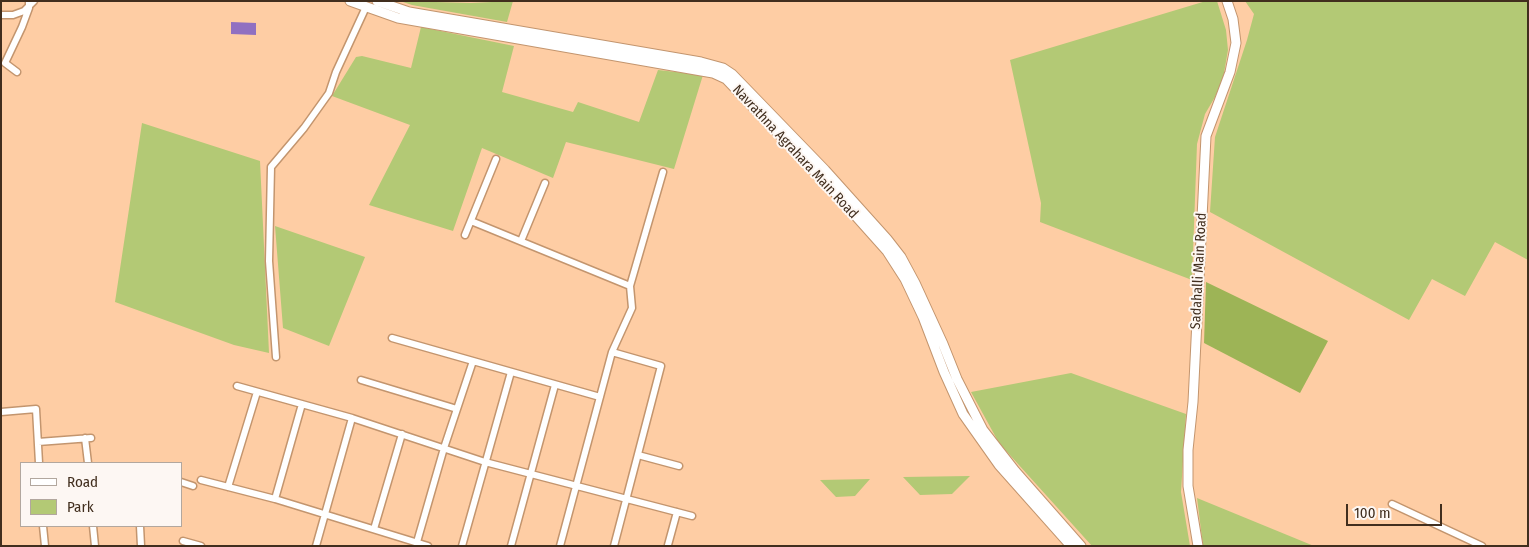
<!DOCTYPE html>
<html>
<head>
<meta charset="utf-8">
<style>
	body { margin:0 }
	#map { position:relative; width:1529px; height:547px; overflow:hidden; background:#fecda4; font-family:"Fira Sans Condensed",sans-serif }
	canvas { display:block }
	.frame { position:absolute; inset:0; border:2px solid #412e1e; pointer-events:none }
	.legend { position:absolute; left:20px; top:462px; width:162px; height:65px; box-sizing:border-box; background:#fdf7f3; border:1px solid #b2a79e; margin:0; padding:6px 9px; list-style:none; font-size:15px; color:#412e1e }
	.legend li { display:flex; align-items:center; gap:10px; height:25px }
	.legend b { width:25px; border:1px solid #b2a79e }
	.scale { position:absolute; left:1346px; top:504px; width:96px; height:22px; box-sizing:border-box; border:2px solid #412e1e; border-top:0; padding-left:6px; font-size:15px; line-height:18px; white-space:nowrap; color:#412e1e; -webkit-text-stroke:4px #fdf7f3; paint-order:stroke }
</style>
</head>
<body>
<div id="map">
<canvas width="1529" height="547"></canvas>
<div class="frame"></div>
<ul class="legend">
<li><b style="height:6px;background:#fff"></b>Road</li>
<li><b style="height:14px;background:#b3c975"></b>Park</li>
</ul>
<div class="scale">100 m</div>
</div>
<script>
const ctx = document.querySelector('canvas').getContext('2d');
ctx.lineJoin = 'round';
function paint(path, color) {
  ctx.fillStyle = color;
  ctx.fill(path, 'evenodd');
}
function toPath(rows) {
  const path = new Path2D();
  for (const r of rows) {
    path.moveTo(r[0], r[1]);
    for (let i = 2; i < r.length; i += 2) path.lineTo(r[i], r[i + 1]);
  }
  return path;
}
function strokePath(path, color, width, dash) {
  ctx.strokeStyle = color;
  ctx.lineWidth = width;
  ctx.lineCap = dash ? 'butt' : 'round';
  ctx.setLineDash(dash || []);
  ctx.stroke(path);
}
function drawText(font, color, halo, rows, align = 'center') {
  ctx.font = font + ' "Fira Sans Condensed",sans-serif';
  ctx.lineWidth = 4;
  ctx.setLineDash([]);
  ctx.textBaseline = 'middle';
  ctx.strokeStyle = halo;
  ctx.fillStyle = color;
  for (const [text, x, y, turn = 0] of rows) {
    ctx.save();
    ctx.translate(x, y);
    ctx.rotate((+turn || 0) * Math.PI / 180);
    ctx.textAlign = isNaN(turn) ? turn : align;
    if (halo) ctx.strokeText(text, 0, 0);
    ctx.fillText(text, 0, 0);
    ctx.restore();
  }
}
const green = toPath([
	[400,1,471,3,513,1,507,22,412,5],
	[1206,1,1217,1,1226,30,1228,50,1223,79,1215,97,1205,114,1197,144,1192,280,1040,222,1041,203,1010,60],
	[1245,1,1528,1,1528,260,1495,242,1465,296,1432,279,1409,320,1210,212,1215,137,1247,40,1254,14],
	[421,27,514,46,502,92,573,112,578,102,639,122,658,70,703,75,674,169,566,142,553,178,482,148,453,231,369,205,410,125,332,96,356,57,362,56,411,68],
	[142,123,260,161,269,353,234,345,115,302],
	[275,226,365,257,329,346,283,328],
	[1071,373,1186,414,1181,492,1190,546,1092,546,999,443,971,392],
	[970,476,952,494,920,495,903,477],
	[870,479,855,496,836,497,820,480],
	[1197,498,1314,546,1203,546]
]);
const forest = toPath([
	[1206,282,1328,341,1300,393,1204,343]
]);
const water = toPath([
	[231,22,256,23,256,35,231,34]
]);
const minor = toPath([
	[1,15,13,15,24,11,34,1],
	[17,72,5,63,22,27,29,8,29,1],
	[471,221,630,286],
	[465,235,496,159],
	[521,241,545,183],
	[392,338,600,397],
	[612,352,661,366,614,546],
	[276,357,269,261,271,167,304,128,329,93,336,72,366,7],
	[361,380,457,409],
	[237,386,352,418,485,462,692,516],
	[1,412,36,409,39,463],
	[85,438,88,463],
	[38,442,91,438],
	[638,455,679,466],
	[201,480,275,499,428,546],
	[181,482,193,486],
	[228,487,257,392],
	[275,499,302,404],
	[1392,504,1482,546],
	[43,526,45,546],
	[93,526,95,546],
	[140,526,141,546],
	[374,529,402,434],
	[183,541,201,546],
	[417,542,444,448,473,361],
	[668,545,677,512],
	[316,546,352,418],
	[462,546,511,372],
	[511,546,555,385],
	[560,546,612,352,632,308,630,286,663,172]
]);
const tertiary = toPath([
	[350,1,398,18,713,73,726,79,837,195,887,251,905,279,923,317,944,372,963,414,999,465,1071,546],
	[377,1,409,12,701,62,723,68,732,74,825,170,887,239,901,257,915,283,943,344,957,379,983,430,1015,471,1081,546],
	[1198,546,1188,486,1188,450,1193,402,1206,136,1230,72,1236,43,1233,19,1227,1]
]);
const streetNames = [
	["Navrathna Agrahara Main Road",795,152,47],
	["Sadahalli Main Road",1199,271,-87]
];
paint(green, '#b3c975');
paint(forest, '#9db456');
paint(water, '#9070c1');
strokePath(minor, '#c3956e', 9);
strokePath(tertiary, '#c3956e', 11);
strokePath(minor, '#fff', 6);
strokePath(tertiary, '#fff', 9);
drawText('14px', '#412e1e', '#fdf7f3', streetNames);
</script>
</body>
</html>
